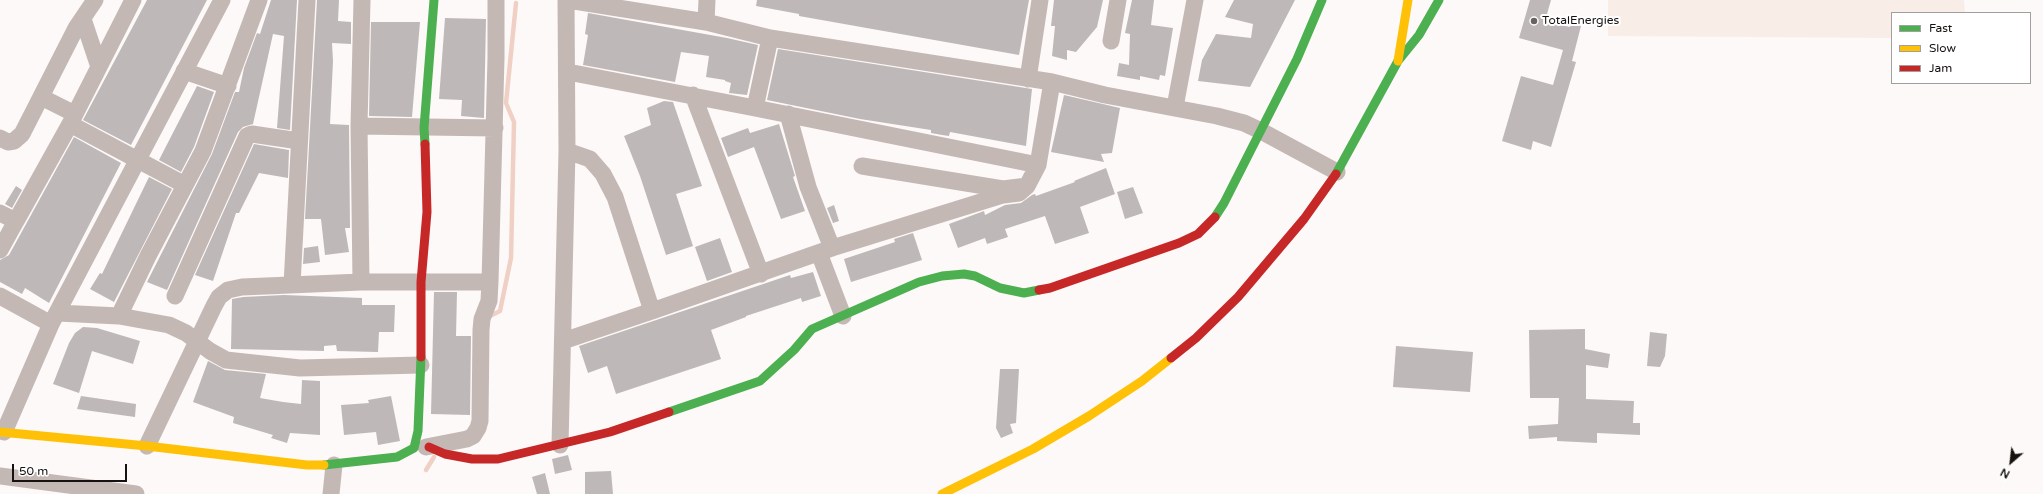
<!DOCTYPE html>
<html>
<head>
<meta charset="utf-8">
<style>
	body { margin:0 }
	#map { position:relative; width:2043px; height:494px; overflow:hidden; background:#fdf9f8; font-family:"Varela Round",sans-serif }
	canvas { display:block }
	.legend { position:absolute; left:1891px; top:12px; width:140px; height:72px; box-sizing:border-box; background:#fff; border:1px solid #a2a09f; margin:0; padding:5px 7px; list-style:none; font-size:12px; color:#171210 }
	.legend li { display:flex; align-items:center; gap:8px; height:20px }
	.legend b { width:20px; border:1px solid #a2a09f }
	.north { position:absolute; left:1991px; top:442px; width:40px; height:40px; -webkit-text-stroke:3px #fff; paint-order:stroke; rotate:208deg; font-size:11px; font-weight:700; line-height:16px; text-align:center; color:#171210 }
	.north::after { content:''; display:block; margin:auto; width:14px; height:18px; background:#171210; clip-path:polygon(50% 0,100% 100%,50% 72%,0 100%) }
	.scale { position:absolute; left:12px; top:464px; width:115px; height:18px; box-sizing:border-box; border:2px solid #171210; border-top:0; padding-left:5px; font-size:12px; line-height:14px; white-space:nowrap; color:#171210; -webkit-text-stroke:3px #fff; paint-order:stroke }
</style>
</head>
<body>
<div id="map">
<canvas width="2043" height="494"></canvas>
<ul class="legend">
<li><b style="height:5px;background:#4caf50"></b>Fast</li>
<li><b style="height:5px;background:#ffc107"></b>Slow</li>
<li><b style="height:5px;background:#c62828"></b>Jam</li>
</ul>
<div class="north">N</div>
<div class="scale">50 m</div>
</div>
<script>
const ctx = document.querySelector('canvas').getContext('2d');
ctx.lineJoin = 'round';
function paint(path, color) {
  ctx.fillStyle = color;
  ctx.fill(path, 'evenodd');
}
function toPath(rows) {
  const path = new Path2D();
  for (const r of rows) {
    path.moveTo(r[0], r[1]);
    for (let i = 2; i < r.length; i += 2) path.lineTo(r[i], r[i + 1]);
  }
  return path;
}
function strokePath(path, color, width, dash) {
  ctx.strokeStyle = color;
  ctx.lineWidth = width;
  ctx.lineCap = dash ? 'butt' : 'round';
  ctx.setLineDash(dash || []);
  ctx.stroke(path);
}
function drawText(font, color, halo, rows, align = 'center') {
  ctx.font = font + ' "Varela Round",sans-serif';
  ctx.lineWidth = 4;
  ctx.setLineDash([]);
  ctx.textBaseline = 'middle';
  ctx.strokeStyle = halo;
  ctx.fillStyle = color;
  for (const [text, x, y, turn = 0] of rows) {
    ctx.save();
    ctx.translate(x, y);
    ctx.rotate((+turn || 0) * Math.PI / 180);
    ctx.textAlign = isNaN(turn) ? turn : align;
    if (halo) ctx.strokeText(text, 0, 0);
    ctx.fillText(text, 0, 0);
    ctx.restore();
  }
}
const built = toPath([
	[1608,0,1964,0,1965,13,1892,13,1892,38,1608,36]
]);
const stream = toPath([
	[488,317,500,311,511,258,514,122,506,103,516,3],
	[426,470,434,457]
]);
const building = toPath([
	[147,0,207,0,131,145,83,120],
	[271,0,297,0,290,130,277,128,284,36,273,34,253,124,243,127,238,132,167,290,147,282,212,154,235,92,239,92,244,68,257,33,260,34],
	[317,0,339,0,338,21,351,22,351,44,332,43,333,61,330,124,349,125,350,228,345,228,349,252,325,255,321,219,305,219],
	[757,0,1029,0,1019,55,799,16,799,14,756,6],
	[1054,0,1103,0,1097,27,1076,52,1067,50,1067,60,1052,56,1055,26,1051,26],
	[1132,0,1154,0,1151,25,1173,28,1165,76,1160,75,1159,80,1140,76,1140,80,1117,76,1119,63,1129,65,1130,34,1125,33],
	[1234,0,1295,0,1250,87,1198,81,1202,60,1216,34,1251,38,1253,24,1225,17],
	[1530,0,1551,0,1545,21,1570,27,1571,23,1581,26,1572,61,1576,62,1551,147,1533,141,1531,150,1502,141,1521,76,1553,85,1563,50,1519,38],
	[588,13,727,38,758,45,747,95,729,93,731,83,725,81,725,80,706,77,709,56,681,52,675,82,583,65,588,35,585,34],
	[445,18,486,19,484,118,461,116,462,100,439,99],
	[371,22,420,22,412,117,369,116],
	[778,49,1032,89,1026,146,950,132,949,136,942,135,931,133,931,130,860,119,767,100],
	[197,86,214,92,194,147,181,172,159,160],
	[1064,95,1120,108,1112,153,1101,154,1104,162,1051,152],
	[664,101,673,102,702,186,676,194,693,246,666,255,640,176,624,136,651,125,647,108],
	[779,124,795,176,793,177,805,211,781,219,754,147,728,157,721,138,748,128,750,133],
	[74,137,121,163,49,303,25,288,22,294,0,282,0,260,9,255],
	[254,144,289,150,288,178,259,173,239,213,236,213,213,281,195,275],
	[1106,168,1115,194,1080,207,1089,233,1055,244,1045,216,1005,229,1008,237,987,244,985,238,958,248,949,224,984,211,985,215,1005,205,1021,203,1032,195,1035,194,1036,196,1075,182,1074,181],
	[149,177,172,189,114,302,90,289,100,273,102,274],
	[16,186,22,190,12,208,5,204],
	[1133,187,1143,213,1125,219,1117,192],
	[834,205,839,221,833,223,827,208],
	[913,233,922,260,851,282,844,259,895,242,894,239],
	[720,238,732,272,707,281,695,247],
	[318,246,320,262,303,264,304,248],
	[813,272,821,296,802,302,801,298,746,316,746,317,711,330,721,359,616,394,607,366,588,373,579,346,790,275,791,278],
	[434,292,457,292,456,336,471,336,470,415,431,414],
	[284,295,362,298,362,305,395,305,394,332,379,332,378,352,337,351,336,345,324,346,324,351,231,349,232,299,243,297],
	[83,327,97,328,140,341,133,364,92,351,79,393,53,384,69,343,75,333],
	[1585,329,1585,349,1610,354,1608,368,1586,365,1586,399,1634,401,1633,423,1640,423,1640,435,1597,433,1597,443,1557,441,1557,437,1529,439,1528,426,1558,424,1559,398,1530,398,1529,330],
	[1650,332,1667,334,1665,356,1660,367,1647,366],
	[1396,346,1473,352,1470,392,1393,387],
	[208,361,225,370,266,374,260,398,283,402,301,404,302,380,320,381,320,435,290,433,287,443,271,438,273,435,233,423,234,417,193,402],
	[1000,369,1019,369,1016,423,1010,424,1013,433,1001,438,996,428],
	[81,396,136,404,135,417,77,409],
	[391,396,400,441,378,445,376,432,344,435,341,405,369,403,368,400],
	[568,455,572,470,555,474,552,459],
	[611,471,613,494,585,494,585,472],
	[545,473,550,494,537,494,532,477]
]);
const street = toPath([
	[568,0,706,22,770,38,1052,82,1105,95,1217,116,1244,123,1261,131,1337,172],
	[83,19,99,67],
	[706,22,707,0],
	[1111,41,1118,0],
	[184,71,228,86],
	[568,72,755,108,770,38],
	[1028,79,1040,0],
	[693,95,761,274],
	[41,97,75,114],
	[1175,107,1195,0],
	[755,108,1038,165],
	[788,114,808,187,832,248],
	[70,124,185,185],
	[359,126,495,128],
	[0,138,8,142,14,141,22,134,76,28,95,0],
	[862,166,1003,189,1027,186,1038,165,1052,82],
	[0,213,16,221,70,124,133,0],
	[0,250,16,221],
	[819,253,843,316],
	[361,282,359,126,362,0],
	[292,285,307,0],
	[0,296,51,324],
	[175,296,247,136,252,134,299,141],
	[652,311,832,248,1003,195,1019,193,1027,186],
	[58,313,119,316,169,325,186,333,210,351,226,360,300,368,421,365],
	[119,316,148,256,203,151,259,0],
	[563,341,652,311,615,197,603,174,590,159,567,151],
	[4,432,51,324,222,0],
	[560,445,567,151,566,0],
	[147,446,214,306,219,297,228,290,242,287,361,282,490,282],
	[426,447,467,439,473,436,478,428,480,421,481,330,482,319,489,301,490,282,496,58,496,0],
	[0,476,136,494],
	[331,494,334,465]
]);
const fast = toPath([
	[425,144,424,128,434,0],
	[1336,174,1398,61,1419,35,1439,0],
	[1215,217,1224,203,1297,59,1322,0],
	[669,412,760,381,794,350,812,329,919,282,942,276,964,274,975,276,1000,288,1024,293,1039,290],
	[324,465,397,457,414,448,418,431,421,357]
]);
const slow = toPath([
	[1398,61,1408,0],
	[0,432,147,446,307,465,324,465],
	[942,494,1033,449,1089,416,1142,381,1171,358]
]);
const jam = toPath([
	[1039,290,1050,288,1179,243,1198,234,1215,217],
	[421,357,421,282,427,212,425,144],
	[1171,358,1196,338,1238,297,1304,219,1336,174],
	[429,447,445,454,472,459,498,459,610,432,669,412]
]);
const markers = [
	[1534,21,4,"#686361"]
];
const poiNames = [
	["TotalEnergies",1542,21]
];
paint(built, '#f9ede8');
strokePath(stream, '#f0d0c5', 4.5);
paint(building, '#beb9b8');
strokePath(street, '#c4b8b5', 17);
strokePath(fast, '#4caf50', 9);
strokePath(slow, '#ffc107', 9);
strokePath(jam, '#c62828', 9);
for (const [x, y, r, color] of markers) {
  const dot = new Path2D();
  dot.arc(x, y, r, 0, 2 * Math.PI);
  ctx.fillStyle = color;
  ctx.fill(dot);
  strokePath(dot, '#fff', 1.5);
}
drawText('12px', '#171210', '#fff', poiNames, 'left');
</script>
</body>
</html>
